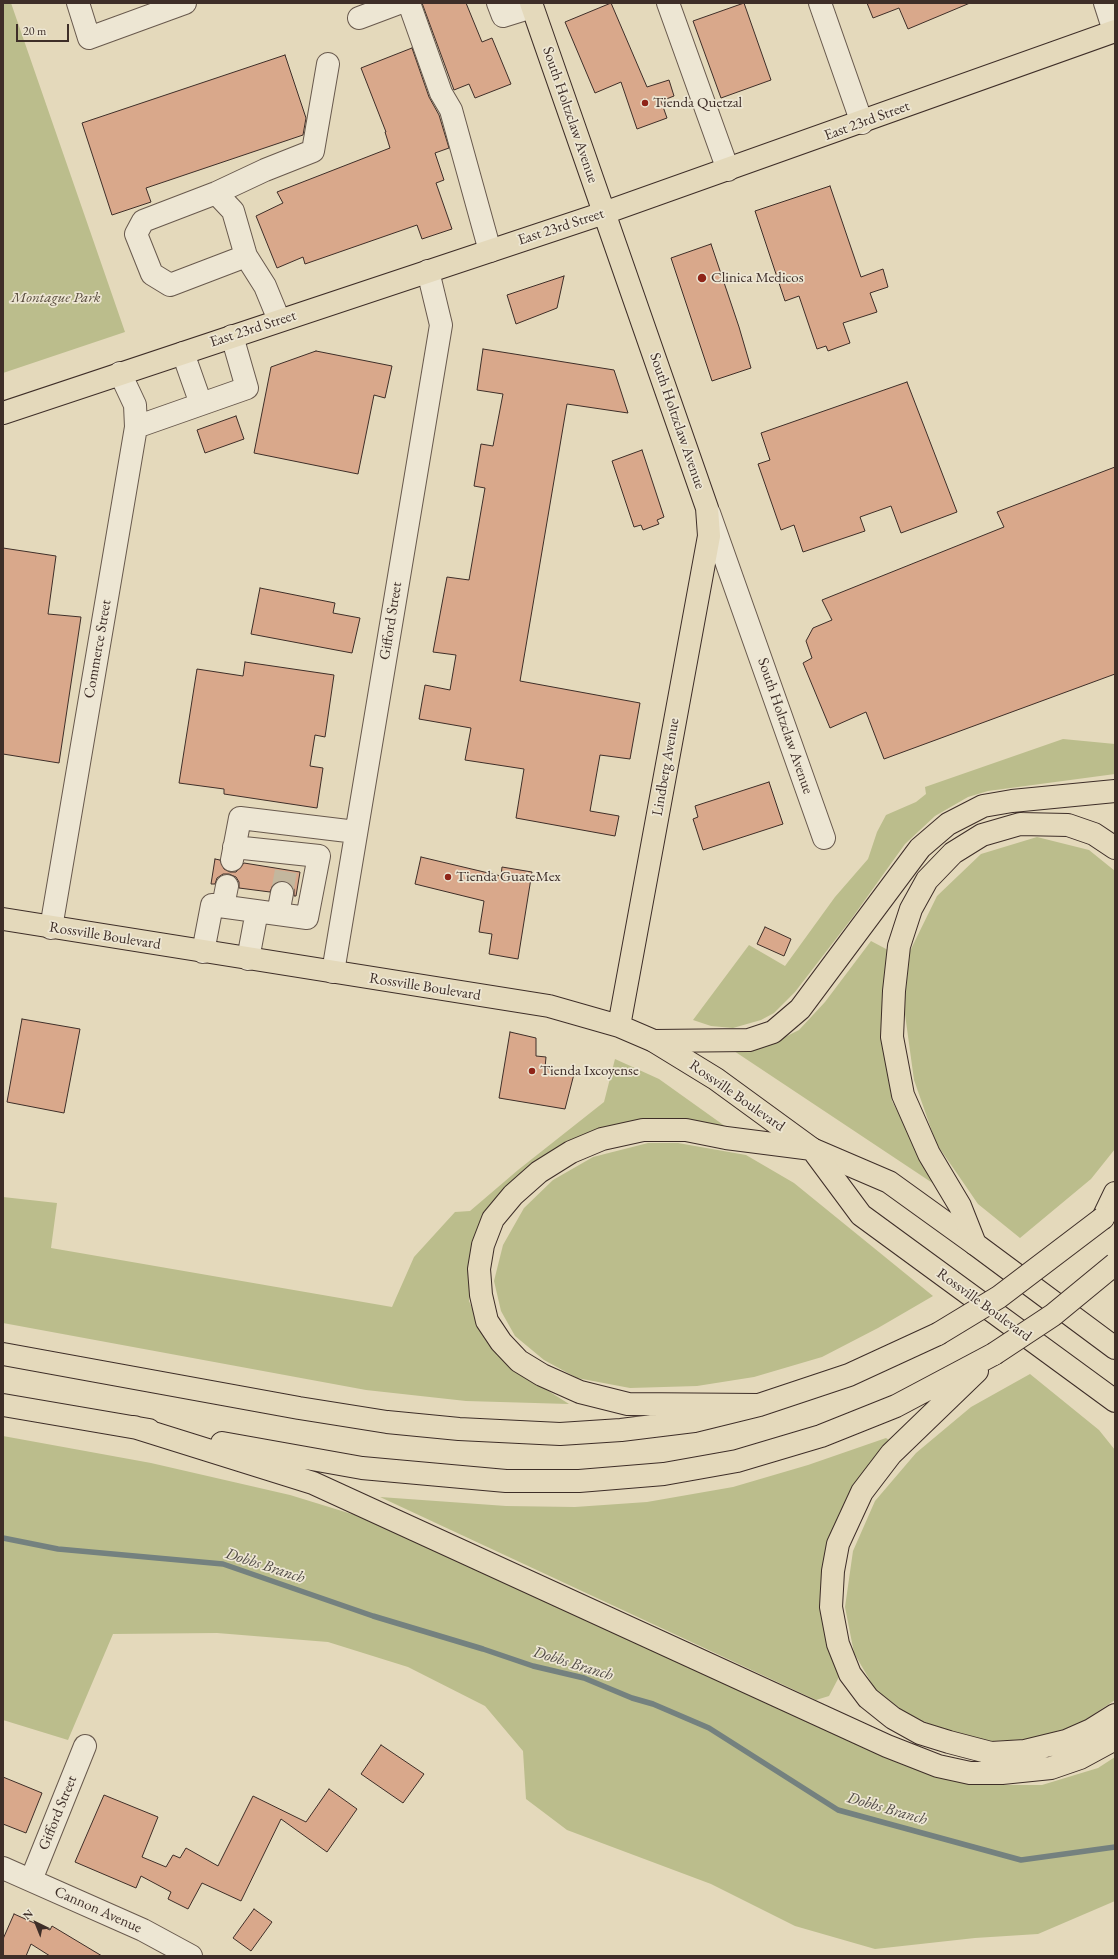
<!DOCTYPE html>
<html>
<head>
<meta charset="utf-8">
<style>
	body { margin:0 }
	#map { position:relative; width:1118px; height:1959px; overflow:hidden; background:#e4d9bb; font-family:"EB Garamond",serif }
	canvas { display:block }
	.frame { position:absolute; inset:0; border:4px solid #3e2e28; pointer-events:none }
	.north { position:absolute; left:16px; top:1903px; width:40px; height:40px; -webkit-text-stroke:3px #ede6d3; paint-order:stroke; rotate:317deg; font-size:11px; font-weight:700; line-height:16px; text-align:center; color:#3e2e28 }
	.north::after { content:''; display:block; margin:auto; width:14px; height:18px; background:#3e2e28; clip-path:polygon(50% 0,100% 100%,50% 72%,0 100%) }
	.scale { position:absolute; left:16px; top:24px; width:53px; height:18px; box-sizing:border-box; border:2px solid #3e2e28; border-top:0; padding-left:5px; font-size:12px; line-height:14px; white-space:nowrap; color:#3e2e28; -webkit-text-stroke:3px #ede6d3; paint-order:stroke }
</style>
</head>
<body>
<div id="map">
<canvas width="1118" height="1959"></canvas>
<div class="frame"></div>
<div class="north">N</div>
<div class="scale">20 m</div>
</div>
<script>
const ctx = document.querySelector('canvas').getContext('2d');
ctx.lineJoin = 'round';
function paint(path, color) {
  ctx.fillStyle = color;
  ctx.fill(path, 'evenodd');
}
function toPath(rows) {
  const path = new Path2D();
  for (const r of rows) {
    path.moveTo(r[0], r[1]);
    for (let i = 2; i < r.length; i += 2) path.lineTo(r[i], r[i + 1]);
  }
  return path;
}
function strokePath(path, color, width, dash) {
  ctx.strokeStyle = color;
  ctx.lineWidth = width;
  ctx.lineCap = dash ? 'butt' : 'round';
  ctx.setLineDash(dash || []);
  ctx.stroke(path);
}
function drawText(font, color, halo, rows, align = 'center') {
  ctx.font = font + ' "EB Garamond",serif';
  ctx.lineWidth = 3.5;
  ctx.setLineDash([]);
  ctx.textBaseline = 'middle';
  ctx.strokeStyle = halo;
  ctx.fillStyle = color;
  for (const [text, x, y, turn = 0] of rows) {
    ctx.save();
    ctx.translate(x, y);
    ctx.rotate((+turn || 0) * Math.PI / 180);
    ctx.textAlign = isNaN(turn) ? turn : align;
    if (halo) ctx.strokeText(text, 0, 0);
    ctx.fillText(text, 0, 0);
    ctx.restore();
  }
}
const green = toPath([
	[3,3,11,3,125,332,3,373],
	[1063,739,1115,744,1115,774,988,791,968,797,935,816,905,844,852,918,795,992,774,1013,761,1020,733,1028,711,1026,693,1020,749,945,785,966,835,897,868,859,877,832,886,815,916,802,926,794,925,787],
	[1037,837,1089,850,1115,871,1115,1149,1091,1179,1020,1238,978,1204,936,1143,914,1080,904,1007,910,951,937,896,981,854],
	[871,941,888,950,882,1002,886,1064,892,1101,916,1147,940,1188,731,1049,765,1047,799,1030,825,1002],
	[615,1059,659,1079,729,1129,600,1130,474,1246,469,1301,486,1341,525,1376,569,1404,466,1401,366,1390,3,1323,3,1197,57,1203,51,1248,392,1307,414,1257,455,1212,470,1211,518,1170,604,1102],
	[648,1143,678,1143,746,1155,794,1183,933,1296,878,1328,822,1357,754,1377,697,1386,630,1388,577,1378,544,1360,515,1336,501,1311,494,1281,503,1245,524,1208,553,1180,593,1157],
	[1030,1374,1099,1430,1115,1450,1115,1700,1076,1726,1032,1739,992,1741,950,1733,907,1714,875,1689,854,1653,845,1607,853,1551,875,1501,916,1453,971,1407],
	[3,1436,151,1463,290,1495,355,1515,431,1547,918,1770,984,1785,1042,1785,1098,1768,1115,1757,1115,1901,1038,1934,975,1938,875,1949,795,1926,711,1884,567,1830,526,1799,523,1751,485,1706,408,1667,328,1642,217,1633,113,1634,68,1740,3,1720],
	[886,1438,892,1442,842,1511,840,1675,829,1696,816,1700,380,1497,506,1506,575,1507,647,1502,733,1487,808,1465]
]);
const stream = toPath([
	[3,1538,58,1549,223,1564,373,1616,483,1649,533,1666,584,1678,632,1698,653,1704,709,1728,838,1810,1021,1860,1115,1847]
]);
const building = toPath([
	[422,3,466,3,482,42,492,38,511,84,475,98,469,84,454,90,422,3],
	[611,3,647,87,669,80,674,96,661,101,667,118,637,129,621,82,595,93,565,22,611,3],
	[744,3,771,80,721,98,693,21,744,3],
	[867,3,970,3,908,29,899,8,873,18,867,3],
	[412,48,429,97,439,115,449,148,435,153,444,180,436,183,452,229,422,239,417,225,305,264,303,257,277,268,256,216,283,203,277,192,390,148,385,132,386,132,361,68,412,48],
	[285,55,306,118,303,135,146,188,151,202,112,215,82,123,285,55],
	[830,186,861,277,883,269,888,287,870,293,877,312,843,323,850,343,828,351,826,346,817,349,799,296,785,301,755,211,830,186],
	[711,244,739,327,751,368,712,381,671,258,711,244],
	[564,276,557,308,516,324,507,295,564,276],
	[483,349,614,370,628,413,567,404,520,681,640,703,630,759,600,755,590,811,619,816,615,836,516,818,524,769,465,760,471,728,419,719,425,685,450,690,456,655,433,652,447,577,469,580,485,488,474,486,481,444,493,446,503,394,477,390,483,349],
	[316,351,392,366,385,398,374,395,358,474,254,453,271,367,316,351],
	[907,382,957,512,901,533,891,506,860,517,865,531,803,552,794,525,781,530,758,464,770,460,761,433,907,382],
	[236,416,244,439,205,453,197,430,236,416],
	[642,450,664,517,657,520,659,524,643,530,641,525,634,527,612,461,642,450],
	[1115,467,1115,674,884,759,866,712,830,728,803,663,812,658,806,641,813,628,832,620,822,600,1004,527,997,512,1115,467],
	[3,548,56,556,48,614,81,617,59,763,3,754,3,548],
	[260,588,335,603,333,613,360,618,352,653,251,634,260,588],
	[245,662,334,675,325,737,315,735,310,766,323,768,317,808,224,794,224,789,179,783,197,669,243,676,245,662],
	[769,782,783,824,703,850,693,819,698,817,695,806,769,782],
	[421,857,501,876,502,867,532,872,518,959,489,954,492,934,479,932,484,901,415,884,421,857],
	[215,859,220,860,224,869,230,872,236,872,244,863,300,872,296,896,294,896,294,889,290,884,284,881,278,881,273,885,270,892,239,888,239,882,236,877,229,874,223,874,217,878,215,884,211,884,215,859],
	[765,927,791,939,784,956,757,944,765,927],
	[22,1019,80,1029,64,1113,7,1102,22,1019],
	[510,1032,536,1038,536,1056,546,1057,545,1068,574,1074,565,1109,499,1098,510,1032],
	[381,1745,424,1774,403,1803,361,1774,381,1745],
	[3,1777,42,1793,26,1833,3,1824,3,1777],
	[329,1789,357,1809,327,1852,281,1819,241,1901,202,1883,188,1909,168,1899,171,1892,141,1876,136,1888,75,1862,104,1795,158,1817,142,1857,166,1867,173,1855,180,1858,186,1848,218,1866,253,1796,306,1822,329,1789],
	[254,1909,272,1922,251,1951,233,1938,254,1909],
	[14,1914,50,1930,52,1926,102,1956,50,1956,31,1944,26,1956,3,1956,3,1939,14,1914]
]);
const minorTunnel = toPath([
	[282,893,286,870]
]);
const minor = toPath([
	[78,3,89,38,185,3],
	[409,3,441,93,451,110,490,251],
	[498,3,503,16,532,7],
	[668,3,728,170],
	[820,3,862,123],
	[1105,3,1114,31],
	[359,18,399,3],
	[216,193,233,211,246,256],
	[279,320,265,286,246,256,170,285,152,274,136,234,143,221,216,193,265,170,313,151,328,64],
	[183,353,201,404],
	[136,427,247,388,232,336],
	[709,513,824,838],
	[232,860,240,818,356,832],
	[223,906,227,886],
	[278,914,282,893],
	[51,928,136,427,135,405,120,373],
	[203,952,212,905,307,918,319,856,234,847],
	[248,959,257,911],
	[333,972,441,325,428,271],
	[3,1868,143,1930,191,1956],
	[31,1880,85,1746]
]);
const major = toPath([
	[531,3,707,508,709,536,619,1026],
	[3,413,604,213,1115,31],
	[3,919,549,1006,619,1026,654,1041,716,1079,812,1149,889,1182,975,1244]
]);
const highway = toPath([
	[1115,848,1094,834,1068,825,1020,824,982,835,953,853,927,880,911,909,899,946,894,991,892,1037,903,1095,929,1154,960,1206,975,1244,1115,1348],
	[654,1041,749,1040,773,1032,800,1009,920,848,948,824,983,806,1012,801,1115,791],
	[1103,1218,1115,1193],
	[3,1354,299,1408,387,1422,459,1429,560,1434,621,1430,694,1421,759,1405,849,1375,938,1334],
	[977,1371,891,1454,862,1492,838,1544,833,1571,831,1607,838,1644,850,1674,868,1698,893,1718,920,1733,949,1742,991,1753,1025,1751,1066,1741,1091,1730,1115,1715],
	[3,1405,149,1430],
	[759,1405,628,1404,580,1392,542,1375,519,1361,501,1342,487,1321,481,1295,479,1269,483,1245,493,1219,513,1195,539,1172,571,1152,602,1139,643,1130,686,1130,726,1138,812,1149,861,1215,1115,1401],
	[134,1427,313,1483,887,1746,938,1766,970,1773,1002,1773,1051,1768,1080,1758,1115,1739],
	[222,1443,362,1468,506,1481,579,1481,664,1474,737,1461,821,1436,896,1406,994,1354]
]);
const highwayBridge = toPath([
	[938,1334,999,1297,1103,1218],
	[994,1354,1053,1315,1115,1264]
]);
const markers = [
	[645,103,4,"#8f2418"],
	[702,278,5,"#8f2418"],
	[448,877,4,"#8f2418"],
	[532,1071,4,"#8f2418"]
];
const poiNames = [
	["Tienda Quetzal",653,103],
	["Clinica Medicos",711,278],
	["Tienda GuateMex",456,877],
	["Tienda Ixcoyense",540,1071]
];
const streetNames = [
	["South Holtzclaw Avenue",570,115,71],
	["East 23rd Street",867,121,-20],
	["East 23rd Street",561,227,-18],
	["East 23rd Street",253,329,-18],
	["South Holtzclaw Avenue",677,421,71],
	["Gifford Street",391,621,-81],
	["Commerce Street",98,649,-80],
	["South Holtzclaw Avenue",785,726,71],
	["Lindberg Avenue",666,767,-80],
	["Rossville Boulevard",105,936,9],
	["Rossville Boulevard",425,987,9],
	["Rossville Boulevard",737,1096,35],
	["Rossville Boulevard",984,1305,36],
	["Gifford Street",58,1813,-68],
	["Cannon Avenue",98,1910,24]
];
const parkNames = [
	["Montague Park",56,298]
];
const waterNames = [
	["Dobbs Branch",265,1566,18],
	["Dobbs Branch",573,1664,17],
	["Dobbs Branch",887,1809,16]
];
paint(green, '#bbbd8c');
strokePath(stream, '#74817f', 5.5);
paint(building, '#d9a88b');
strokePath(building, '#3e2e28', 1);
strokePath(minorTunnel, '#c3b79e', 22, [22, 11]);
strokePath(minor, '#68594d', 24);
strokePath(major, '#3e2e28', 24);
strokePath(highway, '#3e2e28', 24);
strokePath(minor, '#ede6d3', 22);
strokePath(major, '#e4d9bb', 22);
strokePath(highway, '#e4d9bb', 22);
strokePath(highwayBridge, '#3e2e28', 24, []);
strokePath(highwayBridge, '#e4d9bb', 22);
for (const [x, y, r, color] of markers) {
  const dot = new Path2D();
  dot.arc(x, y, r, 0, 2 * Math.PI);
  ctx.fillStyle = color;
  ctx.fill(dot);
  strokePath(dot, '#ede6d3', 1.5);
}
drawText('15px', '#3e2e28', '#ede6d3', poiNames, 'left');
drawText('15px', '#3e2e28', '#ede6d3', streetNames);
drawText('italic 15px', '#574b3c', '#ede6d3', parkNames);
drawText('italic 16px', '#504a45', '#ede6d3', waterNames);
</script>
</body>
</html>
